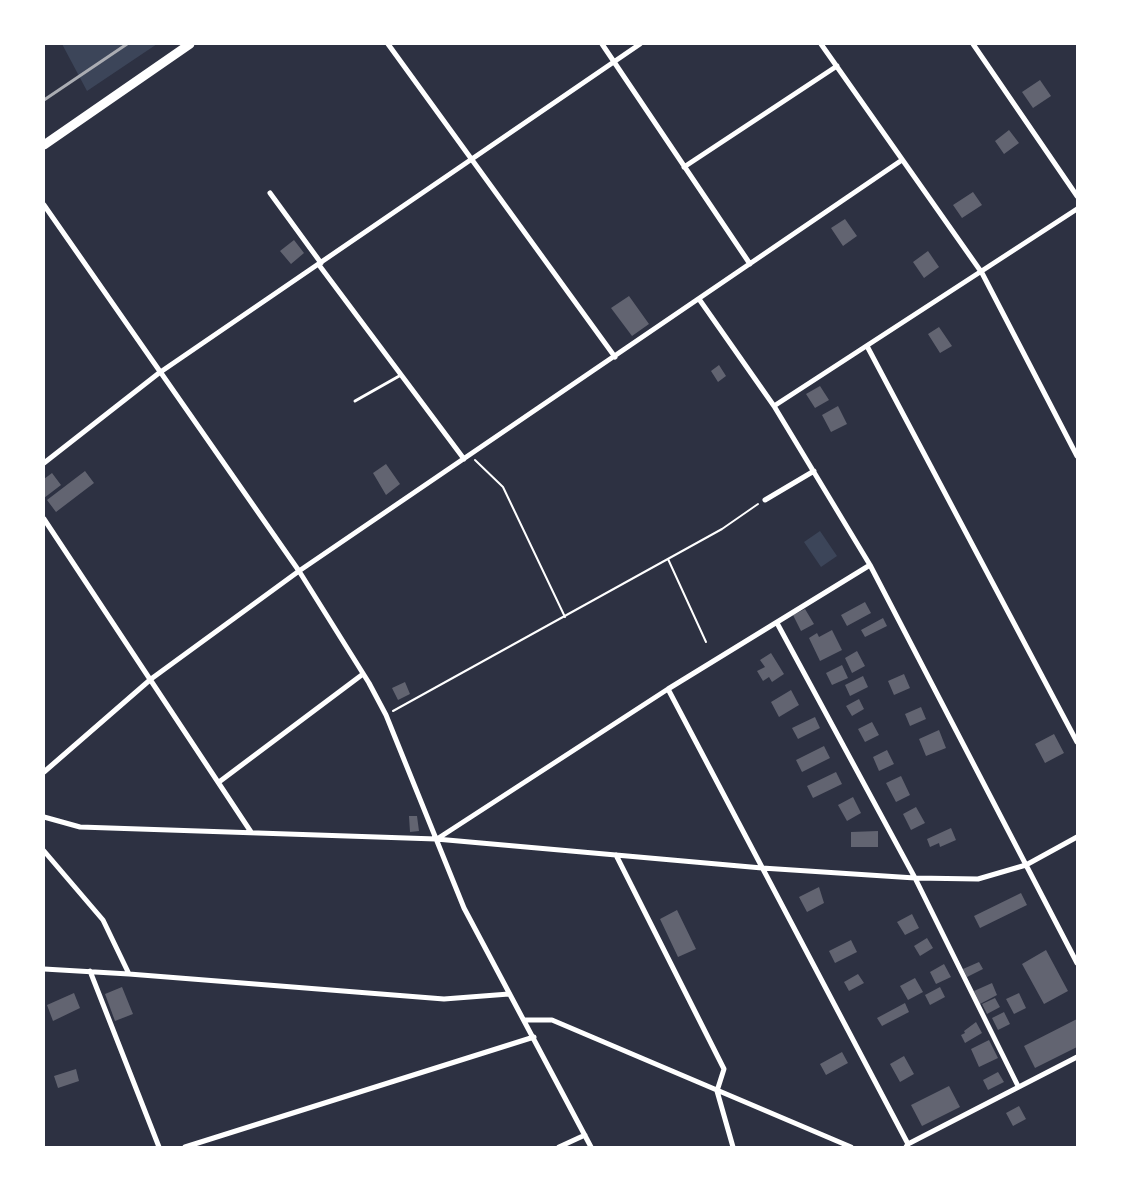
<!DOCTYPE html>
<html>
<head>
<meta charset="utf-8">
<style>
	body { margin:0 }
	#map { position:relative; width:1121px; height:1191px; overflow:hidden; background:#2d3142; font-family:"Fira Sans",sans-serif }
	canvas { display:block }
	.frame { position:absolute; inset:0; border:45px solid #fff; pointer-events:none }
</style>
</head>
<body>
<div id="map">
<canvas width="1121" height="1191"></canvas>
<div class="frame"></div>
</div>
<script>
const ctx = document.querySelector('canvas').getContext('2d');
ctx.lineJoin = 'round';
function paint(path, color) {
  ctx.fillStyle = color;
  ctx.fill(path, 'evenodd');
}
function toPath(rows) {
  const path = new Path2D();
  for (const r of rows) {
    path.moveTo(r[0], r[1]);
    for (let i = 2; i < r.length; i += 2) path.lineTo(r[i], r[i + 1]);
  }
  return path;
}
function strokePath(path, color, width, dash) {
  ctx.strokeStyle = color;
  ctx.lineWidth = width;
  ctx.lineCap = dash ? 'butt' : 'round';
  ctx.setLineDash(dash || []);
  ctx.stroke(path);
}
const green = toPath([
	[62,44,157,44,87,91],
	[820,531,837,556,821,567,804,542]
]);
const building = toPath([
	[1040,80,1051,96,1033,108,1022,92],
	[1009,130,1019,143,1004,154,995,141],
	[973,192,982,205,962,218,953,205],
	[845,219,857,236,843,246,831,228],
	[294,240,304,253,291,264,280,251],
	[928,251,939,267,924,278,913,262],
	[629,296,649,324,632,336,611,308],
	[939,327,952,346,940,353,928,334],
	[719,365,726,376,718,382,711,371],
	[820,386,829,400,815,408,806,394],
	[838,406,847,424,831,432,822,415],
	[386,464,400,484,386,495,373,473],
	[85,471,94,483,56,512,47,500],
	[52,473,61,485,44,498,44,479],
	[865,602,871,613,847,626,841,615],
	[805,609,814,624,801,631,793,615],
	[883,618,887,626,865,637,861,630],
	[832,630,842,650,820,661,809,638,817,633,819,637],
	[857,651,865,666,852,673,845,658],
	[771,653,784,674,772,682,769,677,763,681,757,671,765,667,760,660],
	[842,665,848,678,832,685,826,673],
	[904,674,910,688,894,695,888,681],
	[863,676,868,687,850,696,845,685],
	[405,682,410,694,398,700,392,688],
	[791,690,799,705,779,717,771,702],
	[859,699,864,709,852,716,846,706],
	[921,707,926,719,910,726,905,714],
	[815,717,820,728,798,739,792,728],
	[872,722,879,735,865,742,858,729],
	[939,730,946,748,926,756,919,739],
	[1054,734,1064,753,1045,763,1035,744],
	[824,746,830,758,802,772,796,760],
	[887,750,894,764,879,771,873,757],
	[836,772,842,784,813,798,807,786],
	[901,776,910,795,896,802,886,783],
	[853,797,861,813,847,821,838,805],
	[916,807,925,823,911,830,903,814],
	[409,816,417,816,419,831,410,832],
	[951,828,956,840,940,847,939,843,930,847,927,839],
	[878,831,878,847,851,847,851,832],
	[819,887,824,903,807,912,799,897],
	[1021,893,1027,905,980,928,974,916],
	[677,910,696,949,678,957,660,919],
	[912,914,919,928,905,935,897,922],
	[927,938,933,948,920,956,914,946],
	[851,940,857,952,835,963,829,951],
	[1046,950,1068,991,1044,1004,1022,964],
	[979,962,983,969,967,977,963,969],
	[944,964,951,977,936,984,930,972],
	[858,974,864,983,849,991,844,982],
	[915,978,923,992,908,1000,900,986],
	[992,983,997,995,980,1004,974,991],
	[122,987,133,1014,115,1021,105,994],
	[940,987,945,997,930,1005,925,995],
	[74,993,80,1008,53,1021,47,1005],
	[1019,993,1026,1008,1014,1014,1006,999],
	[995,998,1000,1007,987,1014,982,1004],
	[905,1003,909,1012,882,1026,877,1018],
	[1004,1012,1010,1024,998,1030,992,1018],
	[1077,1019,1077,1047,1035,1068,1024,1046],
	[976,1022,982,1033,965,1043,961,1035,965,1033,964,1031],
	[989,1040,998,1058,979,1067,971,1049],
	[842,1052,848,1063,826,1075,820,1064],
	[904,1056,914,1074,900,1082,890,1064],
	[76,1069,79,1081,58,1088,54,1076],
	[998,1072,1004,1082,988,1090,983,1080],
	[949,1086,960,1107,922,1126,911,1105],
	[1019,1106,1026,1119,1013,1126,1006,1113]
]);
const path = toPath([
	[475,460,503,487,565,617],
	[668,559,706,642],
	[393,711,722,529,758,504]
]);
const service = toPath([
	[355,401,401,375]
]);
const minor = toPath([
	[388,44,615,357],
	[602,44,750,264],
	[821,44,982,273,1077,456],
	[973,44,1077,196],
	[684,167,837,66],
	[270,193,321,263],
	[44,205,299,571,369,683,386,715,464,908,591,1147],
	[319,265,464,459],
	[699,299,774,406,870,565,1077,963],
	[867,346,1077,742],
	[774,406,1077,209],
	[44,463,159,373,640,44],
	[765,500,814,471],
	[44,519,251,832],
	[777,623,915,878,1018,1086],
	[668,689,908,1144],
	[44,772,151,679,299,571,902,160],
	[219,782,363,674],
	[44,817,80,827,436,839,762,868,915,878,978,879,1026,865,1077,837],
	[437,839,668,689,870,565],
	[44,851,103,920,129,974],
	[616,855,724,1069,717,1091,733,1147],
	[44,969,129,974,444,999,509,994],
	[90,971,159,1147],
	[524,1020,552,1020,851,1147],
	[185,1147,534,1037],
	[559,1147,585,1135],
	[906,1147,908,1144,1077,1057]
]);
const tertiary = toPath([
	[44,145,190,44]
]);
const rail = toPath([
	[44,100,127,44]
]);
paint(green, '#3c4559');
paint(building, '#626471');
strokePath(path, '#fff', 2);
strokePath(service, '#fff', 3);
strokePath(minor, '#fff', 5);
strokePath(tertiary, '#fff', 9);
strokePath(rail, '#abadb3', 3);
</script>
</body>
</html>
